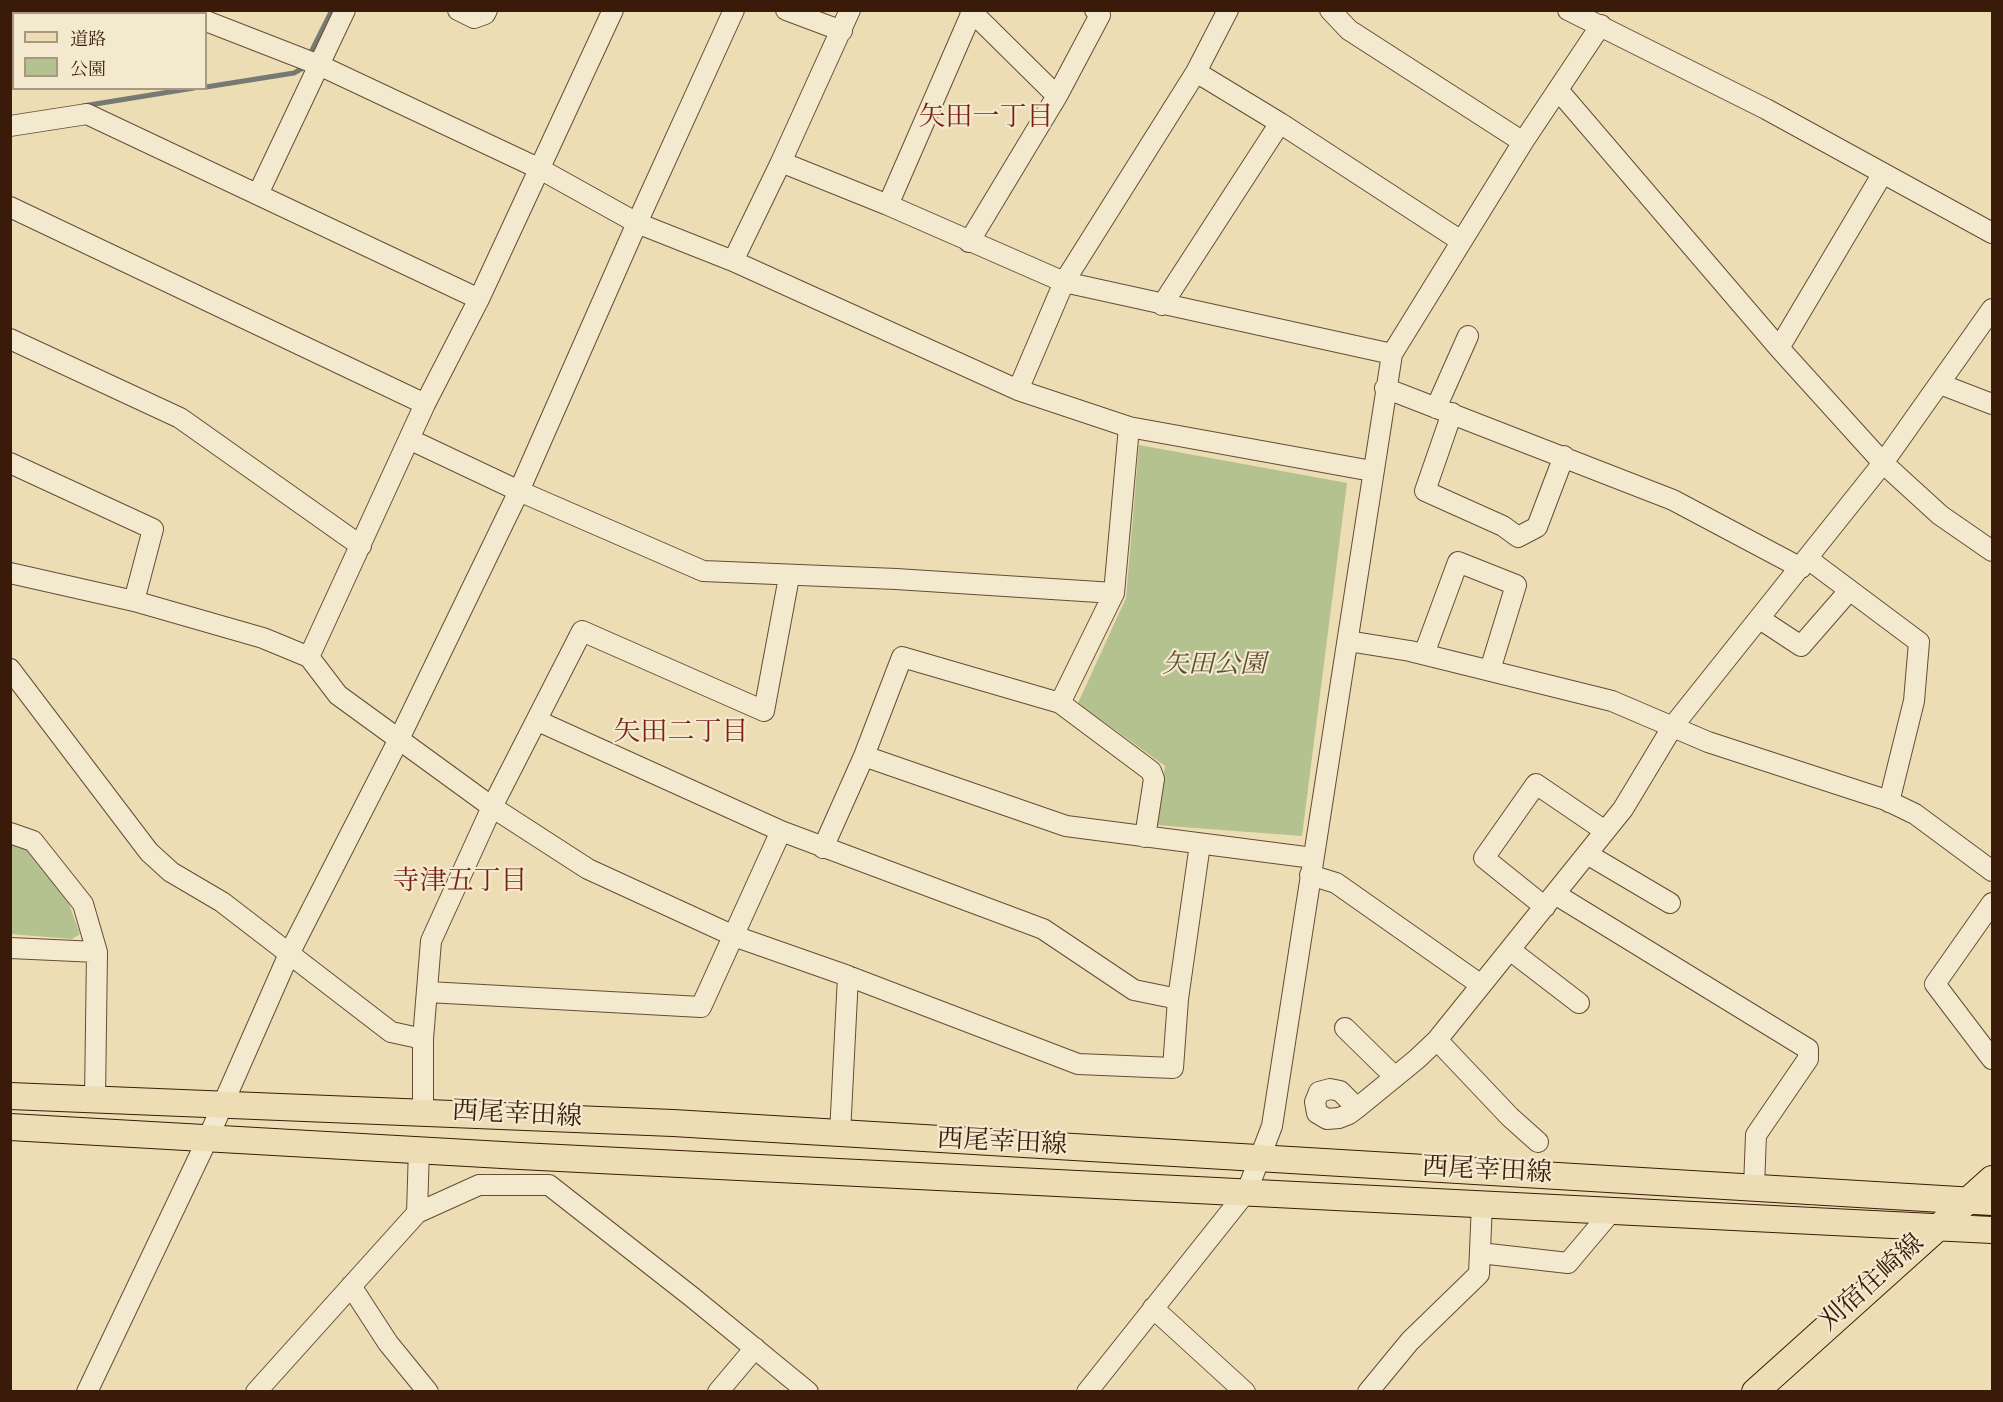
<!DOCTYPE html>
<html>
<head>
<meta charset="utf-8">
<style>
	body { margin:0 }
	#map { position:relative; width:2003px; height:1402px; overflow:hidden; background:#edddb4; font-family:"IM FELL DW Pica","Noto Serif JP",serif }
	canvas { display:block }
	.frame { position:absolute; inset:0; border:12px solid #3a1b09; pointer-events:none }
	.legend { position:absolute; left:12px; top:12px; width:195px; height:78px; box-sizing:border-box; background:#f3e9ce; border:2px solid #a9977f; margin:0; padding:8px 10px; list-style:none; font-size:18px; color:#3a1b09 }
	.legend li { display:flex; align-items:center; gap:12px; height:30px }
	.legend b { width:30px; border:2px solid #a9977f }
</style>
</head>
<body>
<div id="map">
<canvas width="2003" height="1402"></canvas>
<div class="frame"></div>
<ul class="legend">
<li><b style="height:8px;background:#edddb4"></b>道路</li>
<li><b style="height:16px;background:#b4c290"></b>公園</li>
</ul>
</div>
<script>
const ctx = document.querySelector('canvas').getContext('2d');
ctx.lineJoin = 'round';
function paint(path, color) {
  ctx.fillStyle = color;
  ctx.fill(path, 'evenodd');
}
function toPath(rows) {
  const path = new Path2D();
  for (const r of rows) {
    path.moveTo(r[0], r[1]);
    for (let i = 2; i < r.length; i += 2) path.lineTo(r[i], r[i + 1]);
  }
  return path;
}
function strokePath(path, color, width, dash) {
  ctx.strokeStyle = color;
  ctx.lineWidth = width;
  ctx.lineCap = dash ? 'butt' : 'round';
  ctx.setLineDash(dash || []);
  ctx.stroke(path);
}
function drawText(font, color, halo, rows, align = 'center') {
  ctx.font = font + ' "IM FELL DW Pica","Noto Serif JP",serif';
  ctx.lineWidth = 4.5;
  ctx.setLineDash([]);
  ctx.textBaseline = 'middle';
  ctx.strokeStyle = halo;
  ctx.fillStyle = color;
  for (const [text, x, y, turn = 0] of rows) {
    ctx.save();
    ctx.translate(x, y);
    ctx.rotate((+turn || 0) * Math.PI / 180);
    ctx.textAlign = isNaN(turn) ? turn : align;
    if (halo) ctx.strokeText(text, 0, 0);
    ctx.fillText(text, 0, 0);
    ctx.restore();
  }
}
const green = toPath([
	[1139,445,1347,483,1302,836,1155,825,1165,766,1078,703,1126,598],
	[10,843,28,848,69,904,80,934,72,939,11,934]
]);
const stream = toPath([
	[206,87,294,73,303,68,332,10],
	[83,106,194,88]
]);
const minor = toPath([
	[180,10,187,14],
	[458,10,474,18,485,14,487,10],
	[786,10,842,31],
	[850,10,781,162,888,205,1064,282,1392,354],
	[970,10,1057,96,1100,15,1095,10],
	[1330,10,1349,30,1523,142],
	[1568,10,1766,109,1992,233],
	[206,21,319,65,540,169,637,223,733,261,1018,390,1129,427,1372,471],
	[1196,72,1280,123,1461,241],
	[1558,90,1779,348,1883,463,1940,515,1992,551],
	[10,126,87,114,479,299],
	[258,194,345,10],
	[888,205,972,12],
	[10,207,425,404],
	[969,242,1057,96],
	[733,261,781,162],
	[1162,305,1280,123],
	[10,339,180,418,361,546],
	[1779,348,1883,173],
	[1940,384,1992,404],
	[1385,388,1673,500,1801,568],
	[1018,390,1064,282,1196,72,1228,10],
	[1436,408,1468,336],
	[1452,413,1425,491,1503,526,1518,537,1537,527,1564,456],
	[1129,427,1114,593,1060,703,1151,771,1154,779,1145,837],
	[411,440,519,491,703,571,896,579,1114,593],
	[10,463,153,529,134,601],
	[1808,559,1919,642,1914,701,1889,802],
	[10,573,134,601,263,638,309,657,338,695,492,807,588,869,734,936,848,976,1078,1064,1173,1068,1178,999,1200,844],
	[1760,619,1801,646,1848,592],
	[1348,641,1410,651,1612,701,1708,742,1886,800,1915,814,1992,871],
	[1424,654,1458,562,1516,585,1490,670],
	[309,657,425,404,479,299,613,10],
	[10,669,149,852,171,872,222,902,391,1032,423,1039],
	[538,721,781,831,1043,929,1134,990,1178,999],
	[864,756,902,657,1060,703],
	[10,833,33,841,83,904,97,952,95,1099],
	[823,848,864,756,1066,826,1313,858],
	[1587,854,1670,903],
	[1310,875,1336,883,1481,985],
	[1555,894,1808,1049,1808,1059,1756,1135,1754,1187],
	[1992,903,1935,984,1992,1059],
	[1545,907,1484,858,1536,784,1605,831],
	[10,948,97,952],
	[1510,950,1579,1003],
	[428,992,701,1007,781,831],
	[1345,1028,1395,1077],
	[1437,1040,1510,1117,1538,1142],
	[1357,1108,1340,1091,1330,1089,1319,1092,1315,1102,1317,1113,1327,1119,1339,1118,1349,1114,1357,1108,1395,1077,1417,1059,1437,1040,1623,809,1673,726,1883,463,1992,309],
	[423,1112,423,1039,431,941,492,807,582,631,764,711,789,577],
	[840,1134,848,976],
	[417,1213,419,1148],
	[1480,1253,1568,1263,1611,1212],
	[351,1286,388,1343,428,1392],
	[1153,1308,1245,1392],
	[87,1392,208,1138,289,954,399,739,519,491,637,223,734,10],
	[256,1392,417,1213,479,1185,549,1185,692,1297,808,1392],
	[718,1392,755,1348],
	[1087,1392,1247,1191,1272,1126,1392,354,1523,142,1601,25],
	[1368,1392,1410,1341,1479,1274,1482,1203]
]);
const major = toPath([
	[10,1096,673,1123,1992,1202],
	[10,1127,520,1156,1992,1230],
	[1755,1392,1992,1179]
]);
const parkNames = [
	["矢田公園",1214,667]
];
const streetNames = [
	["西尾幸田線",517,1116,3],
	["西尾幸田線",1002,1144,3],
	["西尾幸田線",1487,1172,3],
	["刈宿住崎線",1873,1284,-42]
];
const neighbourhoodNames = [
	["矢田一丁目",986,119],
	["矢田二丁目",681,734],
	["寺津五丁目",460,883]
];
paint(green, '#b4c290');
strokePath(stream, '#767a72', 5);
strokePath(minor, '#674c34', 22);
strokePath(major, '#3a1b09', 28);
strokePath(minor, '#f3e9ce', 20);
strokePath(major, '#edddb4', 26);
drawText('italic 26px', '#5f4d32', '#f3e9ce', parkNames);
drawText('26px', '#3a1b09', '#f3e9ce', streetNames);
drawText('27px', '#7a1f14', '#f3e9ce', neighbourhoodNames);
</script>
</body>
</html>
